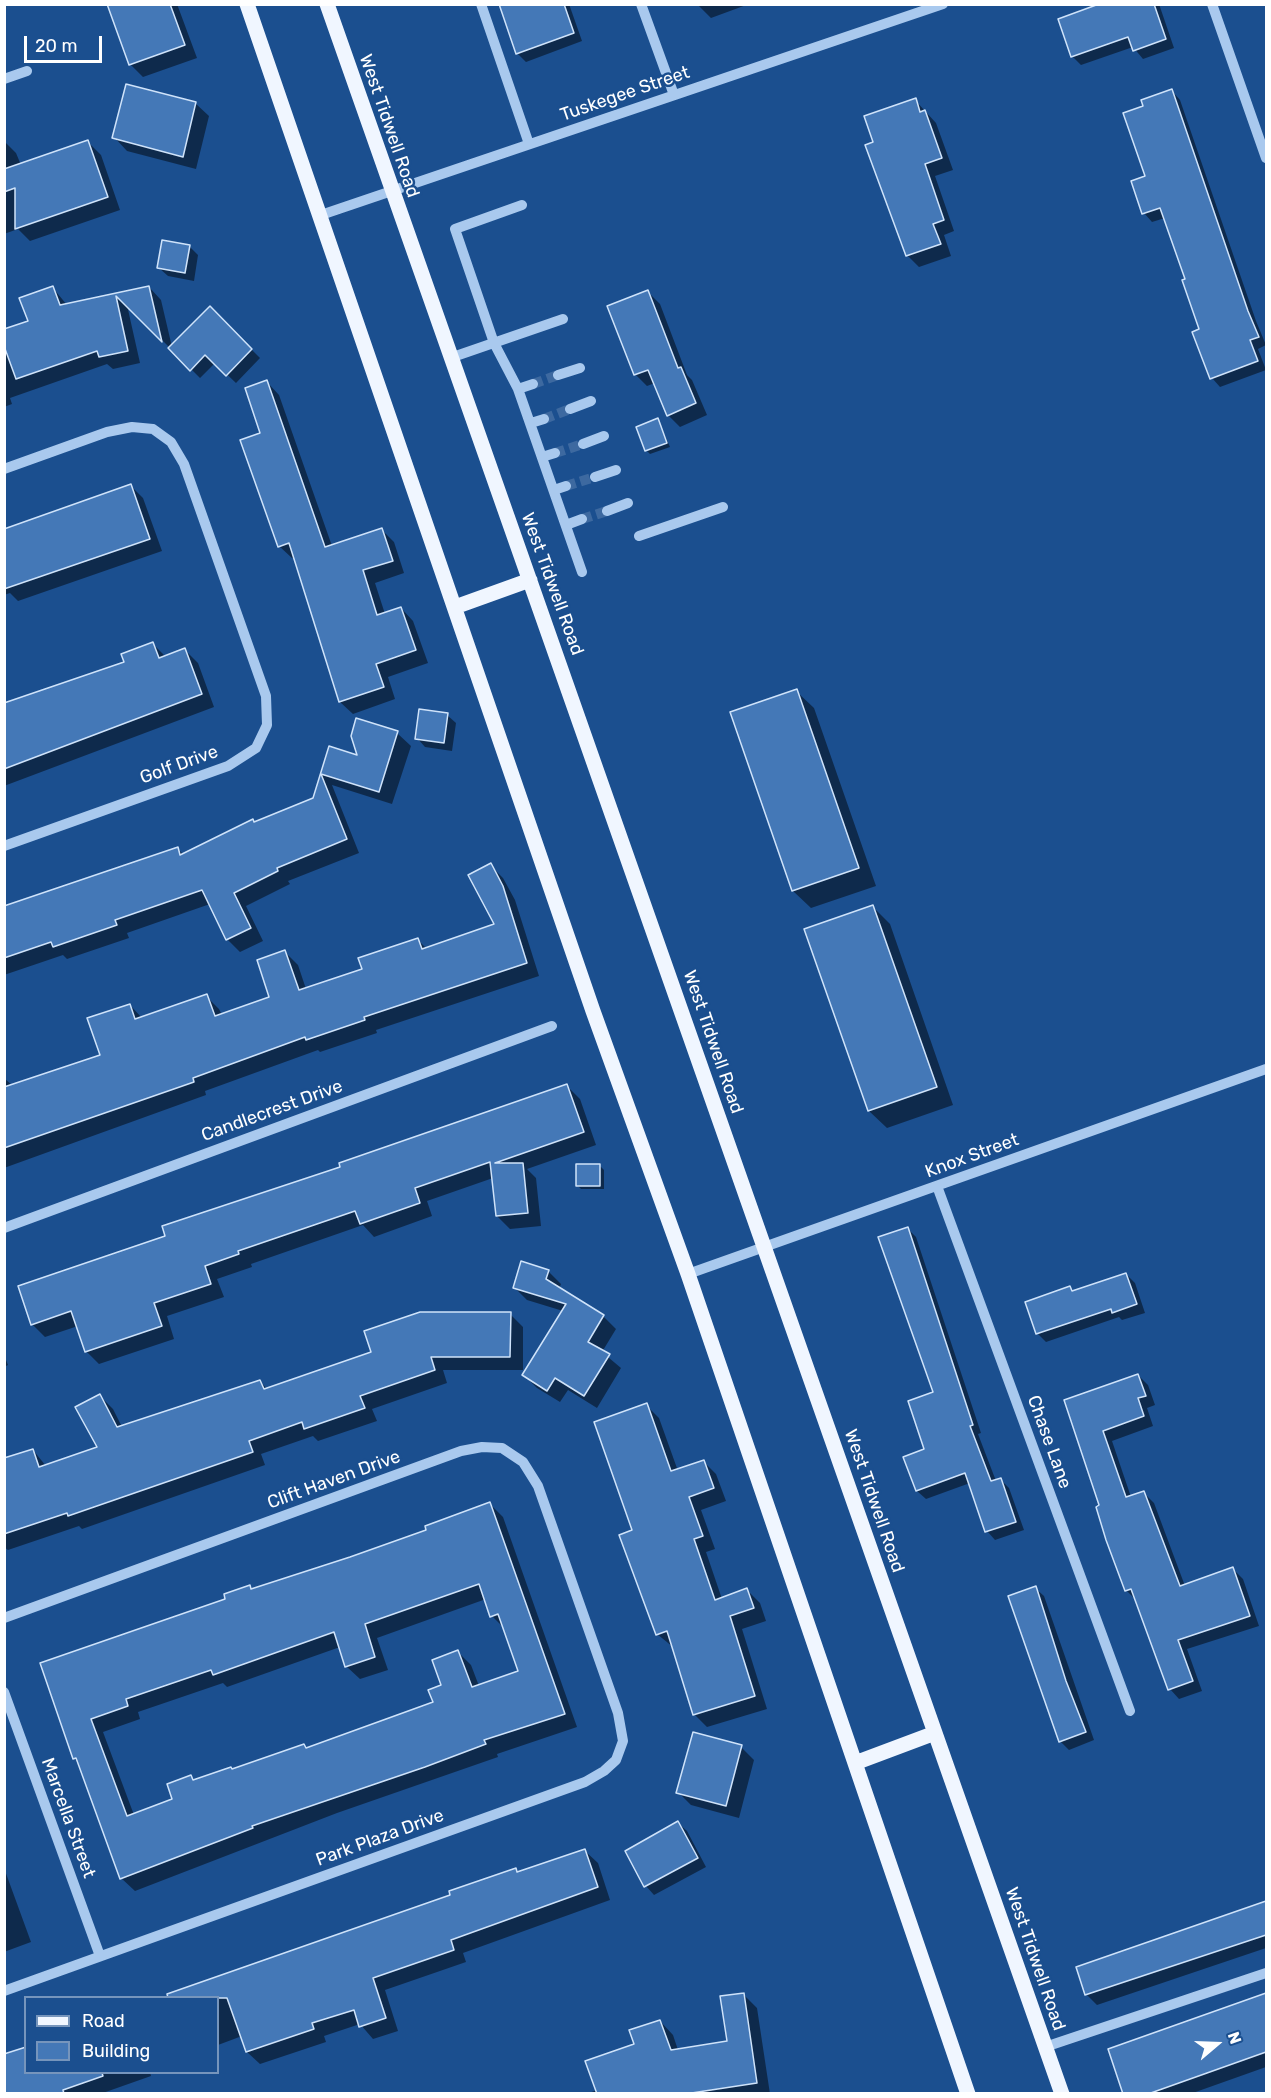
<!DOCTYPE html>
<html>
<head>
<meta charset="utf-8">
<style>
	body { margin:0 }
	#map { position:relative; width:1271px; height:2098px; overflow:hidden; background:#1b4f8f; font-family:Rubik,sans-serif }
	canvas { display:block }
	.frame { position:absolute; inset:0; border:6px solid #fff; pointer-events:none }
	.legend { position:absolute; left:24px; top:1996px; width:195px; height:78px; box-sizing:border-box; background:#1b4f8f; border:2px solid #7695bc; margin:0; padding:8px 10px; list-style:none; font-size:18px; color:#fff }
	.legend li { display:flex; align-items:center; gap:12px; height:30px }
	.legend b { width:30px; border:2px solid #7695bc }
	.north { position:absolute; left:1187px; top:2014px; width:60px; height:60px; -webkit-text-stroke:4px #1b4f8f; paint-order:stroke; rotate:71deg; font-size:16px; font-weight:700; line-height:24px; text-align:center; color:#fff }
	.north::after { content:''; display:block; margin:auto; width:21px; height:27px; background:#fff; clip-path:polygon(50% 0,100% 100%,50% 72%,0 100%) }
	.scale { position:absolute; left:24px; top:36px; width:78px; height:27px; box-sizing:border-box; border:3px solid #fff; border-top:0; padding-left:8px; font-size:18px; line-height:21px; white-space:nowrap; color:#fff; -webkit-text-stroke:4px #1b4f8f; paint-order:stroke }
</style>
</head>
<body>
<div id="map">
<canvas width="1271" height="2098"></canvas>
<div class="frame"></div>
<ul class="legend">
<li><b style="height:8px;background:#f0f6ff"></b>Road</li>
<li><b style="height:16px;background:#4478b7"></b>Building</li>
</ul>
<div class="north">N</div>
<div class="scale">20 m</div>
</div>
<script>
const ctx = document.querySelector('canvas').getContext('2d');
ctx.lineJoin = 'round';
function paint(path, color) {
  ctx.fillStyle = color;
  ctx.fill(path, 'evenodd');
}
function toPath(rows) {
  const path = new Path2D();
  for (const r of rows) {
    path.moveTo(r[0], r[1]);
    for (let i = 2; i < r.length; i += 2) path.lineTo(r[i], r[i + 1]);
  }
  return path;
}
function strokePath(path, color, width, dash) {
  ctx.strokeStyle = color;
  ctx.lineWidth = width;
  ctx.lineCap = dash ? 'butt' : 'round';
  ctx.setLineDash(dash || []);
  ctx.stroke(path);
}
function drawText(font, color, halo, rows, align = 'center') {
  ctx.font = font + ' Rubik,sans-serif';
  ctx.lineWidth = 5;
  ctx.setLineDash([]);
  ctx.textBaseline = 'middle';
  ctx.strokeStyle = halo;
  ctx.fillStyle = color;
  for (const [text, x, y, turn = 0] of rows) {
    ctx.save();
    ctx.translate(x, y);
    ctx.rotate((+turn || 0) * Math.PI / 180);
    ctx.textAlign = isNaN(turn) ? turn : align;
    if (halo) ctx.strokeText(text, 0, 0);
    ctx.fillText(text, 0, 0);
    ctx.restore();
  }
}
const shadow = toPath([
	[110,4,177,4,197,58,143,77,130,64],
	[501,4,569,4,582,41,526,62,517,53],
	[697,4,749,4,711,18],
	[1104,4,1159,4,1174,48,1143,59,1133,47,1081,65,1072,56],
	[1172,91,1180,100,1256,321,1266,345,1258,349,1266,370,1220,387,1212,378,1187,280,1165,218,1152,222,1144,213,1147,177,1145,107],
	[915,100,936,123,953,170,935,176,954,231,944,235,951,256,919,267,907,255,875,143],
	[195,103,209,116,196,169,127,151,114,137],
	[4,141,16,153,21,165,88,142,101,155,120,210,30,241,18,229,4,234],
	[189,246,198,255,194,281,168,276,159,268],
	[149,287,161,300,172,347,210,308,260,358,236,383,215,363,200,378,127,305,140,363,113,369,107,364,10,398,12,404,4,407,4,345,30,322,53,288,67,305],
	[648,292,660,304,687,375,692,380,707,415,680,427,668,415,655,383,647,386,635,374],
	[267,382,279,395,332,546,382,530,394,542,404,573,375,583,385,614,401,608,413,621,428,663,388,677,395,699,353,714,340,702,295,557,292,558,279,546,262,434],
	[658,420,670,447,650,454,646,450],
	[131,486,143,498,162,551,18,601,10,593,4,595,4,531],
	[153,644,166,657,185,650,198,663,214,707,4,786,4,705,126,663],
	[796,691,814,708,876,886,811,908,793,891,732,713],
	[447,715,456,723,452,751,425,747,417,738],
	[397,733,411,746,392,804,332,785,359,853,288,881,290,884,246,906,263,941,240,952,227,939,210,904,127,933,129,938,67,959,63,955,4,975,4,908,177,848,184,855,314,800,330,748,360,758],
	[490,865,503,878,515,900,539,976,376,1030,377,1033,320,1052,318,1050,205,1091,206,1095,4,1168,4,1078,13,1086,102,1056,130,1005,142,1018,206,996,219,1009,222,1015,271,997,285,952,298,965,306,989,364,969,417,939,427,949,496,925],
	[872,906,890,924,953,1105,887,1128,869,1111],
	[567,1086,580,1099,596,1145,527,1169,536,1178,541,1226,510,1229,497,1216,493,1178,427,1201,432,1216,374,1237,363,1225,251,1264,252,1267,217,1279,224,1297,167,1316,174,1339,99,1364,86,1351,78,1326,45,1337,32,1324,167,1237,342,1168],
	[600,1166,604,1170,604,1189,581,1189,577,1185],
	[908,1229,916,1237,981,1433,978,1434,996,1481,1000,1479,1009,1488,1024,1530,995,1540,987,1531,970,1483,926,1499,917,1491,905,1457,926,1450,935,1393],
	[548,1271,561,1284,559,1289,603,1316,616,1329,602,1352,621,1368,597,1408,568,1390,560,1402,537,1388,524,1375,563,1311,527,1300,515,1288],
	[1126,1274,1135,1283,1145,1313,1122,1320,1119,1317,1046,1342,1038,1334,1027,1303,1070,1288,1074,1292],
	[510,1314,523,1327,523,1370,443,1370,447,1383,372,1409,377,1421,318,1441,313,1436,261,1454,265,1465,82,1529,79,1526,8,1550,4,1547,4,1458,33,1450,46,1466,99,1448,100,1396,113,1409,122,1427,260,1381,267,1389],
	[4,1355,8,1365,4,1367],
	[1138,1375,1148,1385,1155,1405,1147,1408,1153,1426,1112,1441,1131,1497,1144,1493,1154,1503,1185,1586,1233,1569,1243,1579,1259,1626,1187,1649,1202,1691,1179,1699,1170,1689,1136,1600,1126,1590,1066,1401],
	[646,1405,659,1418,678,1471,703,1461,716,1474,726,1501,701,1510,715,1549,706,1552,722,1599,747,1590,760,1603,766,1621,742,1629,767,1709,707,1727,694,1714,673,1647,657,1634,634,1531],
	[490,1504,503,1517,577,1727,497,1754,498,1757,337,1813,135,1891,121,1878,79,1763,74,1758,42,1664,226,1600,249,1587,253,1590,428,1531],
	[486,1599,492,1616,506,1630,520,1672,479,1686,471,1665,457,1651,435,1703,307,1749,304,1746,195,1781,191,1777,174,1800,134,1815,103,1732,140,1719,138,1712,223,1683,227,1687,340,1647,346,1666,360,1679,388,1670,377,1638],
	[1035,1588,1044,1596,1094,1740,1069,1750,1060,1741],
	[741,1747,754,1760,739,1818,691,1805,678,1792],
	[678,1823,687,1831,706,1867,654,1895,646,1886],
	[585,1851,598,1863,610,1900,463,1953,466,1962,385,1990,398,2031,373,2039,360,2024,324,2036,326,2042,260,2064,247,2052,242,2036,218,2045,218,1998,164,1998,375,1924,515,1869,519,1873],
	[4,1868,31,1942,4,1952],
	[1266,1903,1266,1948,1097,2005,1086,1994,1078,1968],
	[744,1995,757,2008,770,2094,586,2094,597,2090,660,2021,673,2035,678,2050,728,2043],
	[1266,1995,1266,2067,1190,2094,1125,2094,1110,2050],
	[26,2072,150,2072,151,2076,100,2094,4,2094]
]);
const building = toPath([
	[107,4,170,4,185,45,129,65,107,4],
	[499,4,564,4,574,33,516,54,499,4],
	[1099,4,1154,4,1166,39,1133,51,1128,37,1071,57,1058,19,1099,4],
	[126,84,196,102,183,157,112,138,126,84],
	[1172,89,1248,311,1259,337,1250,340,1258,361,1210,379,1192,332,1199,329,1182,280,1185,279,1160,208,1142,214,1131,181,1145,176,1123,113,1143,106,1141,100,1172,89],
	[916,98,920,112,925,110,942,158,925,164,944,220,933,224,941,244,906,256,865,145,873,142,864,116,916,98],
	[88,140,108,197,15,229,15,188,4,192,4,169,88,140],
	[162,240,190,245,185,273,157,268,162,240],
	[53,286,60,305,149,286,162,342,116,296,128,351,99,357,97,351,16,379,4,346,4,329,28,321,19,298,53,286],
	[648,290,678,368,681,367,696,403,667,416,648,370,634,375,607,306,648,290],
	[210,306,252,349,226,376,205,355,190,371,168,348,210,306],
	[267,380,325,547,382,528,393,561,363,570,377,615,401,607,416,650,376,664,384,687,339,702,289,543,278,547,240,440,260,433,245,388,267,380],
	[658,418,667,443,645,451,636,427,658,418],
	[131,484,150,539,4,589,4,529,131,484],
	[153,642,159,658,185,648,202,694,4,769,4,703,124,662,121,654,153,642],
	[797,689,859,868,792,891,730,712,797,689],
	[419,709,448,713,444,743,415,739,419,709],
	[356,718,398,731,379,792,321,774,347,839,277,868,278,871,234,893,251,928,226,940,202,890,115,920,117,925,53,947,51,942,4,958,4,906,178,847,180,855,253,819,254,822,313,798,329,746,357,755,351,736,356,718],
	[491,863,503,886,527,963,364,1017,365,1020,306,1040,305,1037,193,1078,194,1082,4,1148,4,1087,100,1055,87,1018,130,1004,135,1019,207,994,215,1016,269,997,257,960,285,950,299,990,362,969,358,958,418,938,422,949,494,924,468,875,491,863],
	[873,905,937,1087,868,1111,804,929,873,905],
	[567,1084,584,1132,495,1163,523,1163,528,1213,496,1216,490,1162,415,1188,420,1203,360,1224,355,1211,238,1251,239,1254,205,1266,211,1284,154,1303,162,1326,85,1352,71,1311,31,1325,18,1286,165,1236,162,1226,340,1167,339,1163,567,1084],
	[576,1164,600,1164,600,1186,576,1186,576,1164],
	[908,1227,973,1425,970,1426,991,1481,1001,1478,1016,1522,985,1532,965,1473,916,1491,903,1457,924,1449,908,1401,933,1392,878,1237,908,1227],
	[521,1261,549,1270,546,1279,604,1315,588,1342,610,1354,584,1396,555,1378,547,1391,522,1375,566,1304,513,1288,521,1261],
	[1126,1273,1137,1304,1112,1313,1111,1309,1036,1334,1025,1302,1070,1286,1072,1291,1126,1273],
	[420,1312,511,1312,510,1357,431,1357,435,1370,360,1396,365,1408,304,1429,302,1422,249,1441,253,1452,68,1516,67,1513,4,1534,4,1458,33,1449,39,1467,97,1447,75,1407,100,1394,117,1427,260,1380,264,1389,371,1352,364,1331,420,1312],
	[1138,1374,1146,1396,1138,1398,1144,1416,1103,1431,1126,1497,1144,1491,1180,1586,1233,1567,1250,1616,1178,1640,1193,1681,1168,1690,1131,1589,1125,1591,1106,1540,1096,1507,1099,1505,1064,1400,1138,1374],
	[647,1403,671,1471,704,1460,714,1488,689,1497,703,1536,694,1539,715,1600,747,1588,754,1608,730,1616,755,1696,693,1715,667,1631,656,1635,619,1535,632,1530,594,1422,647,1403],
	[490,1502,565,1714,484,1740,486,1744,425,1767,252,1826,253,1828,120,1879,76,1758,73,1759,40,1663,225,1599,224,1594,250,1585,251,1589,350,1557,426,1530,425,1526,490,1502],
	[479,1584,490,1617,498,1614,518,1671,472,1687,458,1650,432,1660,441,1685,428,1690,433,1702,306,1748,304,1744,232,1769,231,1767,193,1780,191,1775,167,1784,172,1799,127,1816,91,1719,128,1706,126,1699,211,1670,213,1675,334,1632,345,1667,375,1657,365,1624,479,1584],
	[1036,1586,1066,1681,1086,1732,1059,1742,1008,1596,1036,1586],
	[693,1732,742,1745,726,1806,676,1793,693,1732],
	[678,1821,698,1858,644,1887,625,1851,678,1821],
	[585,1849,598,1887,451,1940,454,1950,373,1978,386,2018,359,2027,354,2010,312,2023,314,2029,246,2052,227,1998,168,1998,167,1994,450,1895,449,1891,516,1868,517,1872,585,1849],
	[1266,1901,1266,1935,1085,1995,1076,1967,1266,1901],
	[744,1993,757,2083,685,2094,597,2094,585,2061,634,2044,629,2030,660,2020,671,2050,727,2041,720,1996,744,1993],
	[1266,1993,1266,2052,1148,2094,1123,2094,1108,2049,1266,1993],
	[26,2047,26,2073,102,2073,103,2076,63,2090,64,2094,4,2094,4,2054,26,2047]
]);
const minorTunnel = toPath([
	[533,384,558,375],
	[544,419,570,409],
	[555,453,583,444],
	[566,486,595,477],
	[582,519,607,511]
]);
const minor = toPath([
	[481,4,529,144],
	[641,4,674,95],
	[1212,4,1266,158],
	[4,79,27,71],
	[522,205,455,229,494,343,518,389,582,572],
	[318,216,943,4],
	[450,358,563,319],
	[558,375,580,368],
	[518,389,533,384],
	[570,409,591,401],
	[531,423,544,419],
	[583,444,604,436],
	[542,457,555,453],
	[4,469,107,432,132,427,153,429,171,442,184,464,266,696,267,725,256,748,228,766,4,846],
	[595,477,616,470],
	[554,490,566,486],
	[607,511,628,503],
	[566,525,582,519],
	[639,536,723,507],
	[937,1186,1130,1711],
	[4,1228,552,1026],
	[688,1274,1266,1069],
	[4,1618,461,1451,482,1447,502,1448,523,1462,538,1486,618,1713,623,1741,616,1760,604,1771,585,1782,4,1991],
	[4,1692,100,1956],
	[1045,2047,1266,1973]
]);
const major = toPath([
	[247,4,593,1011,688,1274,968,2094],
	[327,4,1062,2094],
	[455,607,530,580],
	[855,1763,935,1733]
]);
const streetNames = [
	["Tuskegee Street",625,94,-19],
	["West Tidwell Road",389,126,71],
	["West Tidwell Road",552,584,70],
	["Golf Drive",179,765,-20],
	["West Tidwell Road",713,1042,71],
	["Candlecrest Drive",272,1111,-20],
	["Knox Street",972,1156,-20],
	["Chase Lane",1049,1442,70],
	["Clift Haven Drive",334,1480,-20],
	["West Tidwell Road",874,1501,71],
	["Marcella Street",68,1818,70],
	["Park Plaza Drive",380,1838,-20],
	["West Tidwell Road",1035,1959,71]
];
paint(shadow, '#0007');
paint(building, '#4478b7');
strokePath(building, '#cfe3fa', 1.5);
strokePath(minorTunnel, '#3d69a0', 10, [10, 5]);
strokePath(minor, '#a9c9ee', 10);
strokePath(major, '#f0f6ff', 15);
drawText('18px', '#fff', '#1b4f8f', streetNames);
</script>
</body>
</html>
